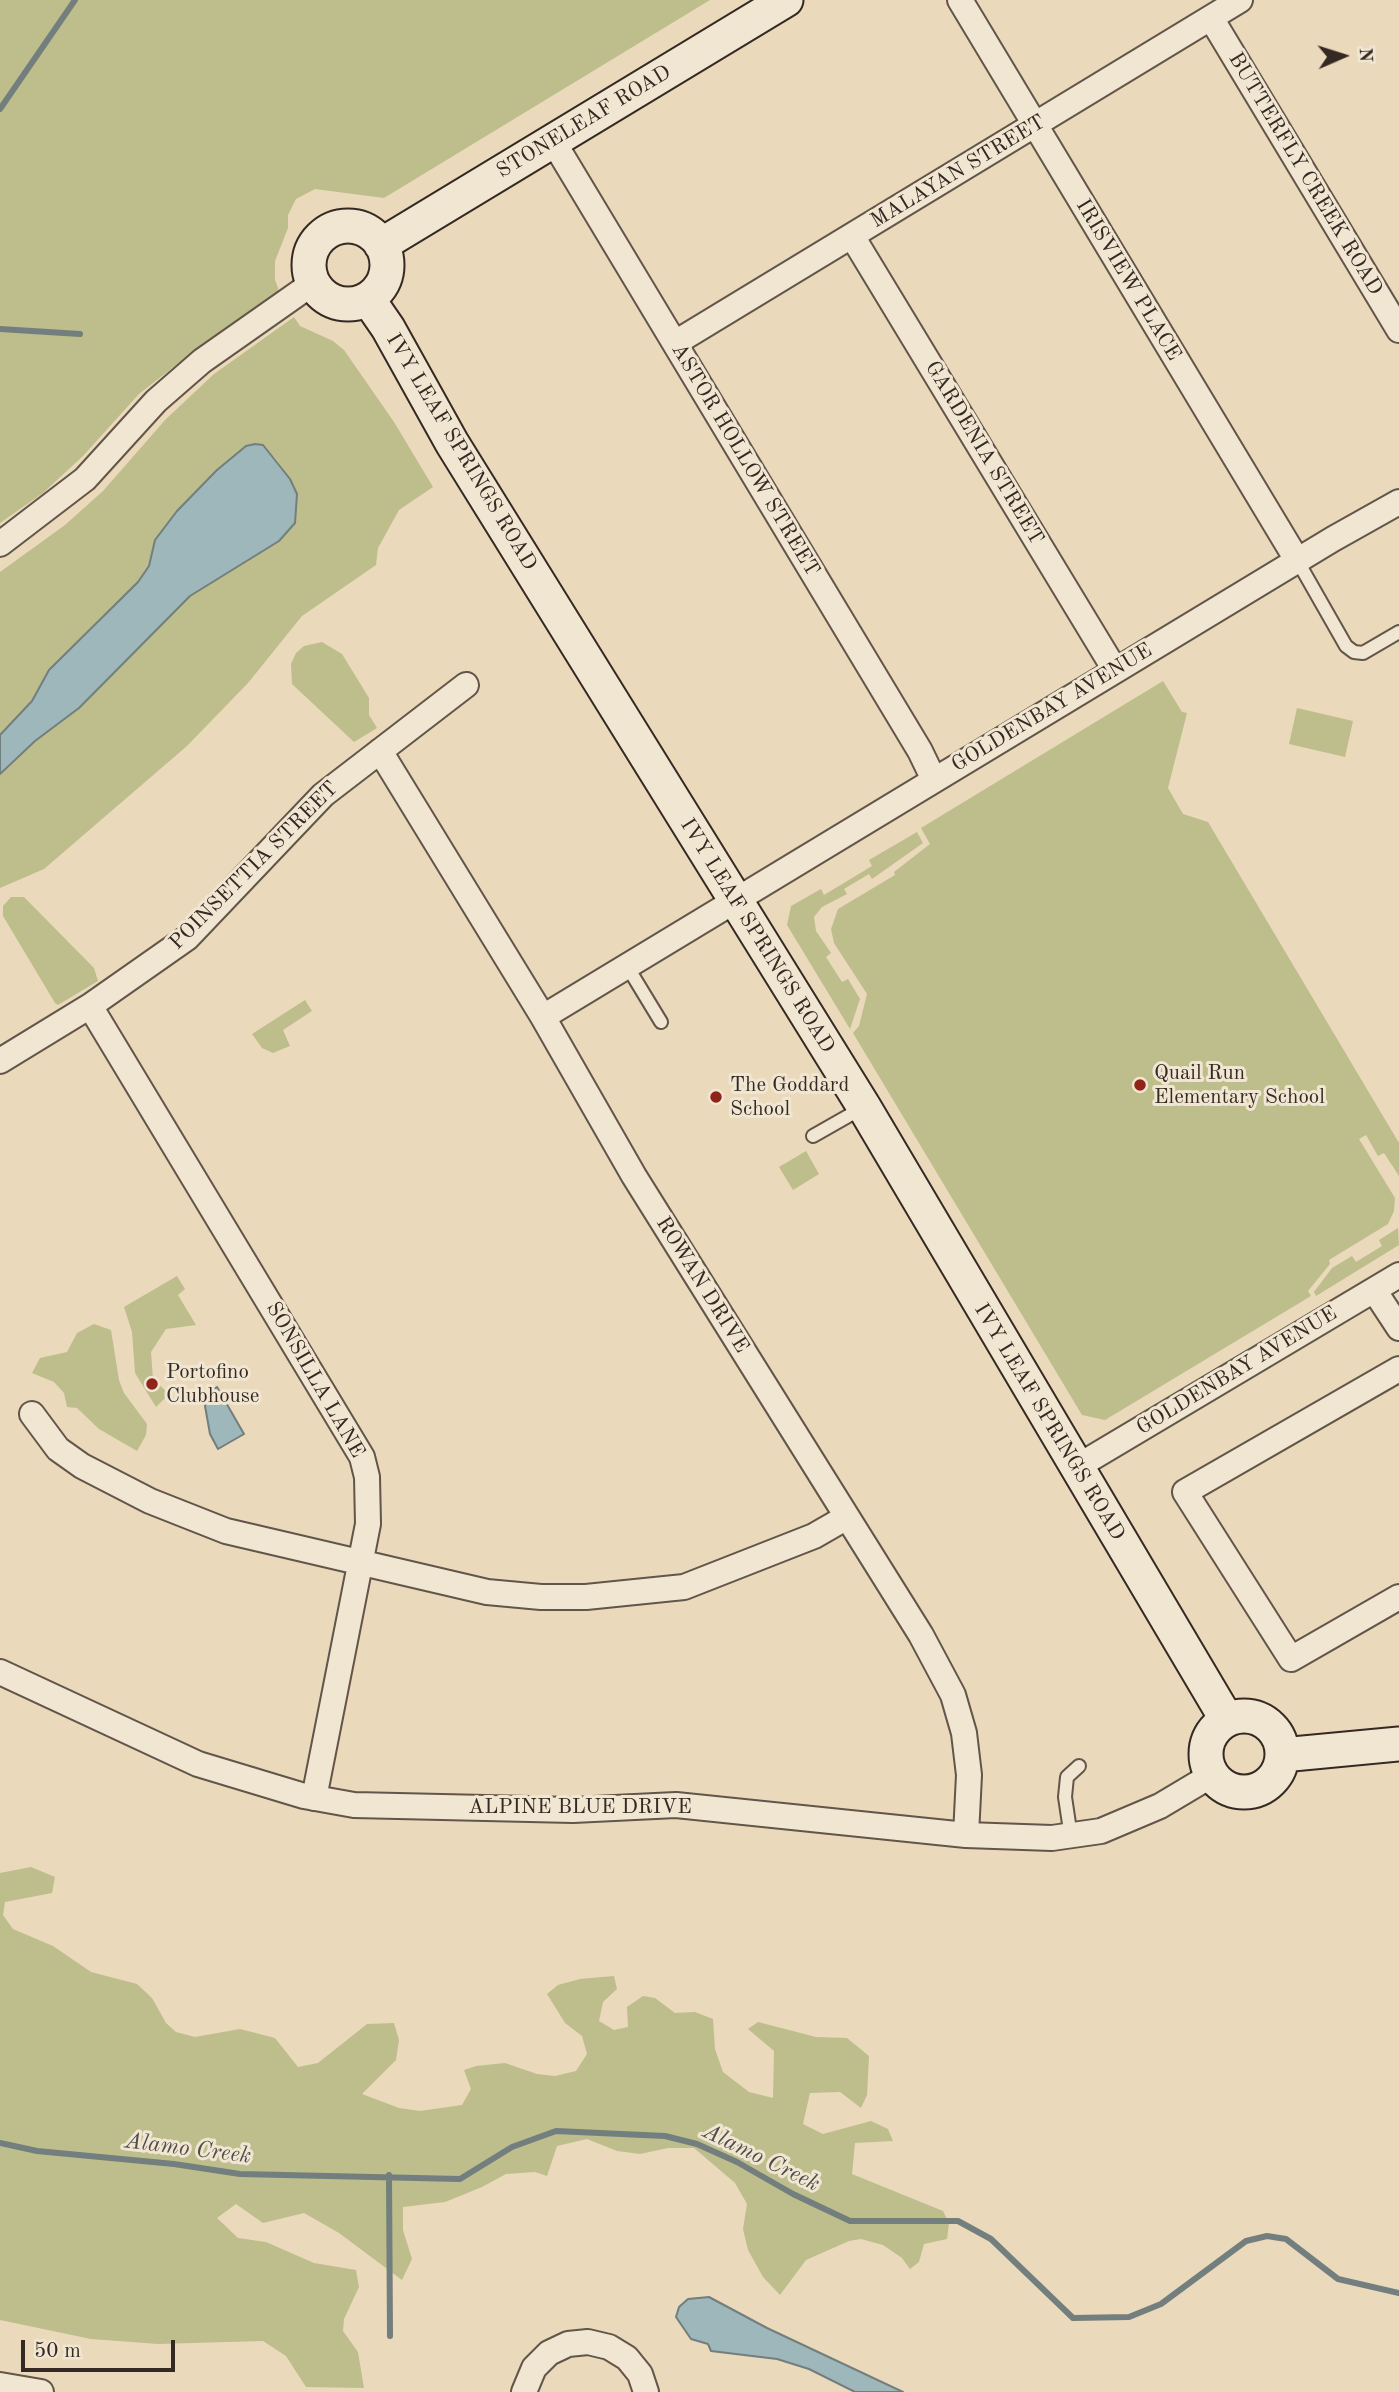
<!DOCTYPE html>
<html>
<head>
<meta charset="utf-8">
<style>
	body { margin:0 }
	#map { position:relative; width:1399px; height:2392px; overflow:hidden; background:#ead9ba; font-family:"Old Standard TT",serif }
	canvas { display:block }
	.north { position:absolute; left:1308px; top:21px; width:70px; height:70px; -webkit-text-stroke:5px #f1e6d2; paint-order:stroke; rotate:87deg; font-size:19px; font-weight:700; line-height:28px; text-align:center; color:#352923 }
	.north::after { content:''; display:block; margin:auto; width:24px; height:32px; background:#352923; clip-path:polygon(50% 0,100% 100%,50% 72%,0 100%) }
	.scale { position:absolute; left:21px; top:2340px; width:154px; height:32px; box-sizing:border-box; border:4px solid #352923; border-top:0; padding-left:9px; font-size:21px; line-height:24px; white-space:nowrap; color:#352923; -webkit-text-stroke:5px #f1e6d2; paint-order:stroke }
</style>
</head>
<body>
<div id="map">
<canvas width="1399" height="2392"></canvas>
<div class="north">N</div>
<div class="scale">50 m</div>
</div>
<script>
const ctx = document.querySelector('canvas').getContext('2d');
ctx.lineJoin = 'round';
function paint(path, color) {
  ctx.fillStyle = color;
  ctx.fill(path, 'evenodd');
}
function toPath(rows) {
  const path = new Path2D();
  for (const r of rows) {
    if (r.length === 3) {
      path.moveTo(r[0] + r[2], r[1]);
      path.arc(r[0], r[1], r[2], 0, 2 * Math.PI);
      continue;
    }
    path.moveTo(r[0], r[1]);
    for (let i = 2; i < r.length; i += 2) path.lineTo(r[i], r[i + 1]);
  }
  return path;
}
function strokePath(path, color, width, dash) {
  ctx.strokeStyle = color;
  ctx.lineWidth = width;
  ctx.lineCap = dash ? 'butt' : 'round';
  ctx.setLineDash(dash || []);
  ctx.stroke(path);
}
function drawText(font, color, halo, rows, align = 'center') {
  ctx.font = font + ' "Old Standard TT",serif';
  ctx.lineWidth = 6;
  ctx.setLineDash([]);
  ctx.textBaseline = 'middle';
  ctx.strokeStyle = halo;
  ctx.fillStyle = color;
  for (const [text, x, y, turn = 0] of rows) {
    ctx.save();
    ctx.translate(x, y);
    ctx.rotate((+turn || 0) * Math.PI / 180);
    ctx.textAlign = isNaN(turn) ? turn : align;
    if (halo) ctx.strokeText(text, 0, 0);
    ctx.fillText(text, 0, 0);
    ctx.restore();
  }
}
const green = toPath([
	[0,0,710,0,384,198,315,189,296,199,288,215,288,228,275,261,275,280,281,296,190,354,139,394,83,456,43,493,0,523],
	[294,317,300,326,333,341,344,350,394,422,433,487,399,510,378,548,376,565,302,616,248,683,187,746,44,869,0,888,0,774,35,741,79,708,190,596,279,541,290,479,274,457,217,470,177,511,155,540,149,566,138,582,49,670,32,701,0,734,0,572,65,525,103,491,166,419,214,374],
	[322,642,342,654,369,698,369,715,377,728,354,742,292,684,291,664,296,653,304,646],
	[1163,681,1182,712,1187,713,1168,788,1183,814,1208,822,1399,1143,1399,1176,1384,1153,1378,1156,1366,1135,1359,1139,1395,1198,1394,1211,1388,1224,1329,1260,1330,1264,1308,1291,1311,1296,1105,1420,1082,1415,853,1033,859,1026,867,994,834,943,831,929,838,909,895,875,894,872,930,844,921,828],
	[1297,708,1353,721,1345,757,1289,744],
	[917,832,923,843,872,879,869,874,844,889,847,894,822,907,814,917,816,931,831,953,826,957,842,982,848,979,860,999,850,1029,787,925,791,906,821,889,824,895,872,866,869,860],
	[11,897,24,897,94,968,98,981,58,1005,55,1003,3,916,3,906],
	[305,1000,312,1011,283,1030,290,1046,273,1053,262,1048,252,1034],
	[806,1151,819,1174,793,1190,779,1167],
	[1398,1228,1399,1245,1316,1296,1314,1292,1332,1268,1352,1256,1356,1262,1382,1246,1379,1240],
	[177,1276,185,1289,178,1295,196,1325,166,1329,151,1352,153,1379,169,1394,156,1407,135,1373,132,1332,124,1307],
	[94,1324,111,1330,119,1380,124,1393,147,1424,146,1435,137,1451,99,1429,77,1408,67,1407,64,1393,54,1382,32,1373,40,1358,67,1352,77,1333],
	[31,1867,55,1877,52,1893,5,1902,3,1915,13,1929,53,1946,91,1972,137,1984,152,1998,166,2023,176,2032,195,2037,240,2029,275,2038,298,2067,318,2063,367,2024,394,2023,399,2040,396,2060,362,2094,399,2108,420,2111,462,2105,471,2089,464,2070,476,2066,505,2063,537,2074,555,2076,576,2071,587,2054,582,2036,565,2023,547,1994,558,1985,580,1979,614,1976,617,1989,603,2002,599,2021,614,2030,628,2027,627,2007,643,1996,655,1998,675,2013,695,2012,713,2019,715,2049,723,2072,749,2092,773,2098,774,2051,748,2029,758,2022,816,2037,847,2038,869,2056,867,2095,861,2108,840,2092,810,2093,803,2124,823,2134,871,2121,888,2129,893,2141,855,2143,852,2174,943,2211,949,2223,947,2239,924,2244,919,2262,910,2269,902,2258,883,2245,861,2239,849,2241,806,2260,780,2295,763,2277,748,2250,743,2229,747,2204,735,2183,694,2148,668,2148,640,2154,617,2151,587,2139,557,2146,547,2176,535,2172,506,2174,482,2187,445,2202,403,2207,403,2230,412,2259,402,2280,339,2233,304,2213,263,2223,236,2204,217,2218,238,2238,266,2242,314,2263,356,2270,359,2287,344,2319,343,2331,358,2352,364,2388,306,2387,286,2356,263,2341,158,2344,91,2339,0,2320,0,1873]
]);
const water = toPath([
	[255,444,263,445,290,479,297,494,295,523,279,541,190,596,79,708,35,741,0,774,0,735,32,701,49,670,138,582,149,566,155,540,177,511,217,470,246,446,255,444],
	[217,1387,244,1434,218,1449,210,1434,205,1406,206,1394,217,1387],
	[709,2297,767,2328,903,2392,855,2392,809,2369,777,2359,711,2351,708,2344,691,2339,676,2317,679,2307,688,2299,709,2297]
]);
const stream = toPath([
	[0,109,75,0],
	[0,329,80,334],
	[0,2143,37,2151,174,2164,240,2174,460,2179,512,2147,556,2131,665,2136,697,2144,737,2162,793,2194,850,2221,958,2221,991,2239,1073,2318,1129,2317,1161,2304,1246,2241,1267,2236,1286,2239,1338,2279,1399,2293],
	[389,2175,390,2336]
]);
const lane = toPath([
	[1297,560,1346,646,1354,652,1363,653,1399,632],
	[627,966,661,1022],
	[813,1136,864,1107],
	[1071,1837,1065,1797,1067,1777,1079,1766]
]);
const street = toPath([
	[960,0,1297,560],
	[1211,18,1399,330],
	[553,141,920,751,934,780],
	[852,236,1115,670],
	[675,343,1240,0],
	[0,544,85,479,156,401,202,361,313,283],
	[380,751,543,1017,634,1176,921,1635,953,1695,964,1733,969,1775,966,1835],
	[90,1006,362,1457,367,1477,368,1524,314,1798],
	[543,1017,1333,539,1399,502],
	[0,1061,90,1006,187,938,323,795,466,685],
	[1374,1290,1399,1328],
	[1399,1369,1185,1492,1291,1659,1399,1597],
	[32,1414,58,1449,82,1466,150,1501,226,1531,487,1592,541,1597,586,1597,684,1587,814,1536,847,1517],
	[1075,1468,1399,1275],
	[0,1672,198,1764,304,1796,354,1805,573,1810,676,1805,966,1835,1052,1838,1101,1831,1160,1806,1212,1775],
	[0,2385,41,2392],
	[524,2392,534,2368,549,2353,568,2344,588,2342,609,2347,627,2358,640,2374,646,2392]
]);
const secondary = toPath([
	[348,265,39],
	[381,245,786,0],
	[368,299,388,328,452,443,864,1107,1227,1720],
	[1244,1754,38],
	[1282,1755,1399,1744]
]);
const markers = [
	[1140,1085,7,"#8f2418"],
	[716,1097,7,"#8f2418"],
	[152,1384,7,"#8f2418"]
];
const streetNames = [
	["STONELEAF ROAD",584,122,-31],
	["MALAYAN STREET",958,172,-31],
	["BUTTERFLY CREEK ROAD",1305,174,59],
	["IRISVIEW PLACE",1128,280,59],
	["IVY LEAF SPRINGS ROAD",461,452,59],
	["GARDENIA STREET",984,453,59],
	["ASTOR HOLLOW STREET",745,460,59],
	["GOLDENBAY AVENUE",1052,708,-31],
	["POINSETTIA STREET",254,866,-45],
	["IVY LEAF SPRINGS ROAD",757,936,58],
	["ROWAN DRIVE",702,1285,58],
	["GOLDENBAY AVENUE",1237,1371,-31],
	["SONSILLA LANE",315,1380,60],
	["IVY LEAF SPRINGS ROAD",1049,1422,59],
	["ALPINE BLUE DRIVE",580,1807]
];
const poiNames = [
	["Quail Run",1154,1073],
	["Elementary School",1154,1097],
	["The Goddard",730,1085],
	["School",730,1109],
	["Portofino",166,1372],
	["Clubhouse",166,1396]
];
const waterNames = [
	["Alamo Creek",188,2149,7],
	["Alamo Creek",761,2158,26]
];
paint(green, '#bdbe8c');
paint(water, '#9db7bb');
strokePath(water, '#737e7e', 2);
strokePath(stream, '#737e7e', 6);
strokePath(lane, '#625549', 16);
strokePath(street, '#625549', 28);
strokePath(secondary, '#352923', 37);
strokePath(lane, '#f1e6d2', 12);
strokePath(street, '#f1e6d2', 24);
strokePath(secondary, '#f1e6d2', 33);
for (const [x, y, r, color] of markers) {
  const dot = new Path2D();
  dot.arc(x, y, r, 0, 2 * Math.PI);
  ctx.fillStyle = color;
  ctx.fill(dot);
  strokePath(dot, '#f1e6d2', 2.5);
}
drawText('21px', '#352923', '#f1e6d2', streetNames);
drawText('21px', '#352923', '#f1e6d2', poiNames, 'left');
drawText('italic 23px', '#4f4c49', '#f1e6d2', waterNames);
</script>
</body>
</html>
